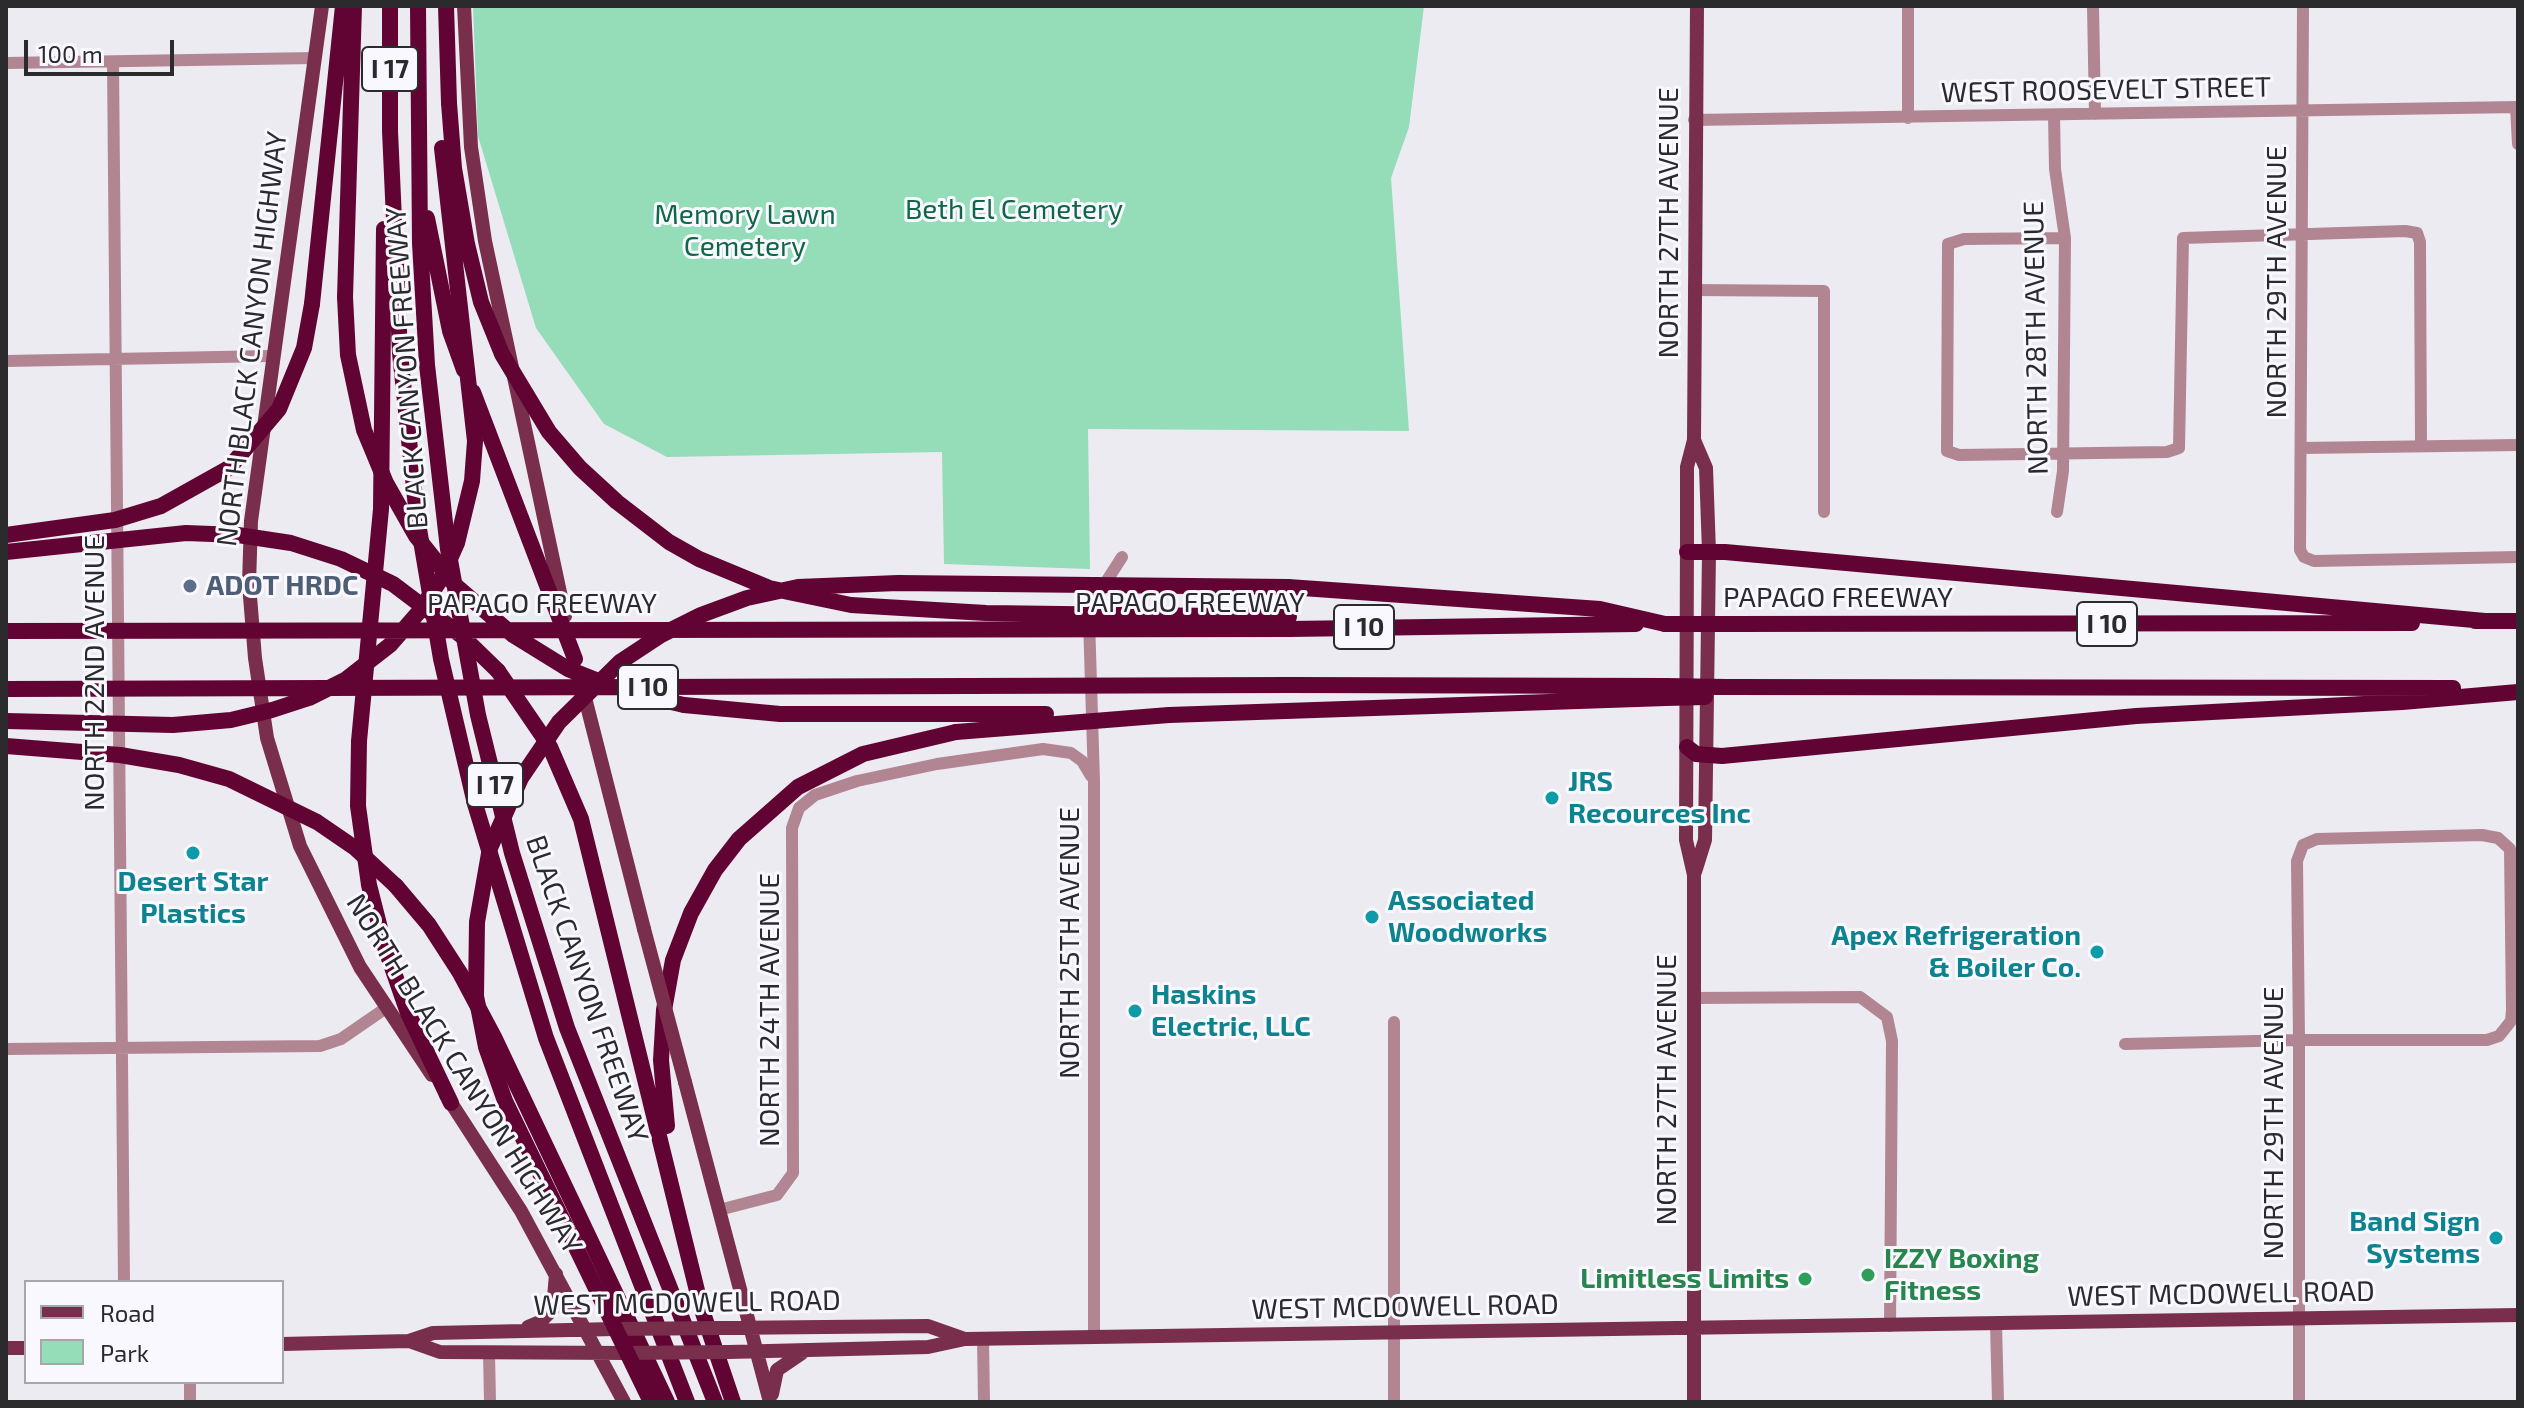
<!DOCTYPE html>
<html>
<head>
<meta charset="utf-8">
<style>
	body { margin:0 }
	#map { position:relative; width:2524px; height:1408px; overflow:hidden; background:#ebebf1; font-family:"Exo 2",sans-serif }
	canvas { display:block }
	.frame { position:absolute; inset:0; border:8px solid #2b2b2d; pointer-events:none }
	.legend { position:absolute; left:24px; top:1280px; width:260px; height:104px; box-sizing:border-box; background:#f9f8ff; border:2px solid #a7a6ab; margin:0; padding:10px 14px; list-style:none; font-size:24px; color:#2b2b2d }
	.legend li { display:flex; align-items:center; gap:16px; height:40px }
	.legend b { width:40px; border:2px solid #a7a6ab }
	.scale { position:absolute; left:24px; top:40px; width:150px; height:36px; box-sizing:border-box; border:4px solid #2b2b2d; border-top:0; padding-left:10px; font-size:24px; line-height:28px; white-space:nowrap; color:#2b2b2d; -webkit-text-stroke:6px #f9f8ff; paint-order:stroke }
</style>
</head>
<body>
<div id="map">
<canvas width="2524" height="1408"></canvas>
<div class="frame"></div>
<ul class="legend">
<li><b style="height:10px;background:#792f4c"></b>Road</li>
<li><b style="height:22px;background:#95dcb8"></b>Park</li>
</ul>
<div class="scale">100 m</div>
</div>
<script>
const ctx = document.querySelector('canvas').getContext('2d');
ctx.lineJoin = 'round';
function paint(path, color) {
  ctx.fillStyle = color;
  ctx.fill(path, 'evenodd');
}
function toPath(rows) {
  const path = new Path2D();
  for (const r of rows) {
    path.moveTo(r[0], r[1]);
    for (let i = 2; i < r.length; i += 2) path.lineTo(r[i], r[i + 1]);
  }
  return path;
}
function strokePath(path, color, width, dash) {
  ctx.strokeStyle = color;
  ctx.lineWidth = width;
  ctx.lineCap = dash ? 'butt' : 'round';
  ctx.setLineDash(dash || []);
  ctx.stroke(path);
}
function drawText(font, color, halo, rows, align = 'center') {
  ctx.font = font + ' "Exo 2",sans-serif';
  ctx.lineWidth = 6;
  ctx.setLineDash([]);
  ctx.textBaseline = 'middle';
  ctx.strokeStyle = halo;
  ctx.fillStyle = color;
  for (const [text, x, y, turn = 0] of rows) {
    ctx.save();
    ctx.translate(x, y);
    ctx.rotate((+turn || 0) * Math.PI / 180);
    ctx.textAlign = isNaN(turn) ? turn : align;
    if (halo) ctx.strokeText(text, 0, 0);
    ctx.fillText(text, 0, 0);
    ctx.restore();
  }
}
const green = toPath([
	[473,6,1424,6,1409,127,1391,178,1409,431,1088,429,1090,569,944,564,942,452,667,457,604,424,536,328,478,136]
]);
const minor = toPath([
	[2093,6,2095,114],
	[2303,6,2300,550,2304,557,2314,561,2518,557],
	[6,63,315,58],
	[113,63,124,1282],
	[2516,107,2518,144],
	[2054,115,2055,169,2065,238,2063,471,2057,512],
	[1908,118,1908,6],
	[1694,120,2518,107],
	[2065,238,1964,239,1948,244,1947,451,1959,455,2167,452,2179,448,2183,238,2405,231,2417,233,2420,242,2421,446],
	[1694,290,1824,291,1824,512],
	[6,361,272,356],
	[2301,448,2518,445],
	[1694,998,1860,997,1887,1017,1892,1041,1890,1326],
	[2125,1044,2299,1040,2487,1040,2499,1036,2511,1021,2512,1010,2510,849,2498,838,2482,835,2317,839,2303,845,2297,861,2299,1040,2299,1402],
	[6,1049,320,1046,341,1039,386,1008],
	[719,1210,777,1195,793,1173,792,828,799,808,815,795,857,781,937,764,1043,749,1071,753,1082,761,1091,776],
	[1996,1324,1998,1402],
	[1094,1338,1094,781,1089,619,1097,596,1122,557],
	[983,1339,984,1402],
	[489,1353,490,1402],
	[190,1382,190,1402],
	[1394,1402,1394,1022]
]);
const major = toPath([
	[322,6,251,521,249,584,255,658,267,738,300,846,360,967,432,1075],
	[464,6,471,147,485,241,565,616],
	[1694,440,1706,468,1709,552,1705,840,1695,872],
	[583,690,644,929],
	[685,1082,770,1402],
	[446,1095,521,1211,624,1402],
	[528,1327,540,1322,553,1309,556,1274],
	[721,1328,928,1326,965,1339],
	[409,1341,440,1352,626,1353],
	[282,1344,409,1341,433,1333,615,1329],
	[6,1348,26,1348],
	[729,1352,928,1347,965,1339,2518,1315],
	[772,1394,777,1370,802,1353],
	[1694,1402,1694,875,1686,840,1687,537,1687,467,1694,440,1697,6]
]);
const highway = toPath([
	[390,6,390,131,400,353,417,517,441,659,475,804,546,1038,687,1402],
	[418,6,420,243,427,365,448,549,478,715,512,853,567,1028,715,1402],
	[446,6,449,103],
	[427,218,450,331,464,370],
	[384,229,381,509,359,741,358,806,369,885,384,944,408,1013,451,1103],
	[345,297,354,6],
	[312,304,343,6],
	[473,392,575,659],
	[1687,552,1725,552,2485,621],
	[1288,587,1600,609,1665,624],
	[2475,621,2518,621],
	[1730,624,2412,623],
	[1289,629,1636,624],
	[498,671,550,747,581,819,701,1307,733,1402],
	[1289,685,1666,686],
	[1727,687,2453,688],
	[684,705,780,714,955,714],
	[1169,715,1666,698],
	[1687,747,1696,754,1722,756,2136,716,2402,702,2518,692],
	[396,886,429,925,460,973,494,1037,667,1402],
	[667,1126,661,1060,664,1010,673,960,691,913,715,870,739,839,798,787,863,754,956,732]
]);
const majorBridge = toPath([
	[644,929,685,1082],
	[615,1329,721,1328],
	[626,1353,729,1352]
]);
const highwayBridge = toPath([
	[449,103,454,168,467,244,481,302,502,354,549,432,580,468,617,502,669,542,699,559,769,588,851,605,986,613,1289,617],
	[345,297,348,355,364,430,386,483,416,536,455,585,513,635,568,669,606,684],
	[6,535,115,520,161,506,229,468,279,409,304,348,312,304],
	[6,552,186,533,238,535,291,543,341,559,393,584,462,636,498,671],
	[1665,624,1730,624],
	[6,631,1289,629],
	[1666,686,1727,687],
	[6,689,1289,685],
	[632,693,684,705],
	[1666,698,1705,697],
	[955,714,1046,714],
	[6,721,173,725,231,720,272,710,309,698,345,680,390,645,418,613,441,579,457,543,472,481,475,441,442,148],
	[956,732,1169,715],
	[6,746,120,755,179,765,229,779,317,822,355,848,396,886],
	[651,1402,505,1101,486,1047,476,996,477,922,490,848,521,778,559,722,620,662,661,635,701,615,747,598,798,587,898,583,1288,587]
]);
const markers = [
	[190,586,8,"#5c6f8a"],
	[1552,798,8,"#0f9aa8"],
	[193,853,8,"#0f9aa8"],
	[1372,917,8,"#0f9aa8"],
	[2097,952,8,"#0f9aa8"],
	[1135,1011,8,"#0f9aa8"],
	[2496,1238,8,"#0f9aa8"],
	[1868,1275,8,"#2e9e5b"],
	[1805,1279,8,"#2e9e5b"]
];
const shields = [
	[390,69,56],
	[2107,624,60],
	[1364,627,60],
	[648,687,60],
	[495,785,56]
];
const shieldNames = [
	["I 17",390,69],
	["I 10",2107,624],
	["I 10",1364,627],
	["I 10",648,687],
	["I 17",495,785]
];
const streetNames = [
	["WEST ROOSEVELT STREET",2106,90,-1],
	["NORTH 27TH AVENUE",1669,223,-90],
	["NORTH 29TH AVENUE",2277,282,-90],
	["NORTH 28TH AVENUE",2036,338,-91],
	["NORTH BLACK CANYON HIGHWAY",252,339,-83],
	["BLACK CANYON FREEWAY",407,368,-94],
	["PAPAGO FREEWAY",1838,598],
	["PAPAGO FREEWAY",1190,603],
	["PAPAGO FREEWAY",542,604],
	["NORTH 22ND AVENUE",95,673,-90],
	["NORTH 25TH AVENUE",1070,943,-90],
	["BLACK CANYON FREEWAY",587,989,71],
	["NORTH 24TH AVENUE",770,1010,-90],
	["NORTH BLACK CANYON HIGHWAY",464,1074,58],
	["NORTH 27TH AVENUE",1667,1090,-90],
	["NORTH 29TH AVENUE",2274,1123,-90],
	["WEST MCDOWELL ROAD",2221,1294,-1],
	["WEST MCDOWELL ROAD",687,1303,-1],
	["WEST MCDOWELL ROAD",1405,1307,-1]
];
const parkNames = [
	["Beth El Cemetery",1014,210],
	["Memory Lawn",745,215],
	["Cemetery",745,247]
];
const serviceNames = [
	["ADOT HRDC",206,586]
];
const cultureNames = [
	["JRS",1568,782],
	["Recources Inc",1568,814],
	["Desert Star",193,882,"center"],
	["Plastics",193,914,"center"],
	["Associated",1388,901],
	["Woodworks",1388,933],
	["Apex Refrigeration",2081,936,"right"],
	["& Boiler Co.",2081,968,"right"],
	["Haskins",1151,995],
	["Electric, LLC",1151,1027],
	["Band Sign",2480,1222,"right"],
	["Systems",2480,1254,"right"]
];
const leisureNames = [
	["IZZY Boxing",1884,1259],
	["Fitness",1884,1291],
	["Limitless Limits",1789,1279,"right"]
];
paint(green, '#95dcb8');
strokePath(minor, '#b28593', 12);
strokePath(major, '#792f4c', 14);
strokePath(highway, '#620433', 16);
strokePath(majorBridge, '#792f4c', 14);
strokePath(highwayBridge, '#620433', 16);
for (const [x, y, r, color] of markers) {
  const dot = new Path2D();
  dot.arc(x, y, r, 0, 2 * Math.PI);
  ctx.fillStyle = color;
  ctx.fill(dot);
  strokePath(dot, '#f9f8ff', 3);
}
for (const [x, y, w] of shields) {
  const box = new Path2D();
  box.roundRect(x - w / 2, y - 22, w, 44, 6);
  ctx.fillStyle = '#f9f8ff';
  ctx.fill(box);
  strokePath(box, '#2b2b2d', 2);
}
drawText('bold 26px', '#2b2b2d', null, shieldNames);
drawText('28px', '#2b2b2d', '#f9f8ff', streetNames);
drawText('28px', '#0f6746', '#f9f8ff', parkNames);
drawText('bold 28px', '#4e5e75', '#f9f8ff', serviceNames, 'left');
drawText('bold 28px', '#0d838f', '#f9f8ff', cultureNames, 'left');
drawText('bold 28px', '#27864d', '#f9f8ff', leisureNames, 'left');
</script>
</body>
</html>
